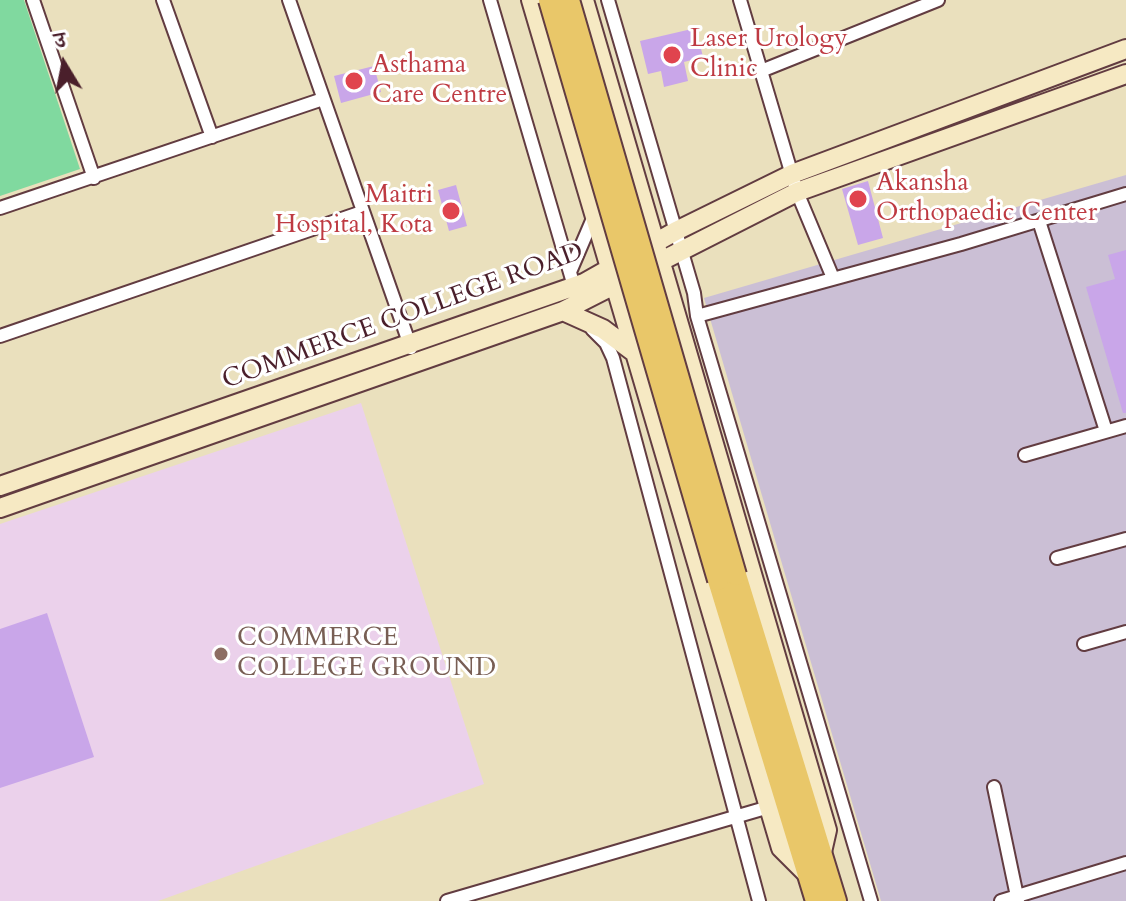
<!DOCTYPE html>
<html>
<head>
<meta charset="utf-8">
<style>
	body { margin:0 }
	#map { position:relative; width:1126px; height:901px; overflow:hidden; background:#eae0bd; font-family:Cardo,"Noto Serif Devanagari",serif }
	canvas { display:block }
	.north { position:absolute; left:24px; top:24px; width:80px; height:80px; -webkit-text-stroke:6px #fff; paint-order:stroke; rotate:350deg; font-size:22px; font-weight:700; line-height:32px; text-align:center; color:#4a1f2b }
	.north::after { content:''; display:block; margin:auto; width:28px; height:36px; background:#4a1f2b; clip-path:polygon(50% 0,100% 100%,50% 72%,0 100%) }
</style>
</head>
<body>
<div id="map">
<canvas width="1126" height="901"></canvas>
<div class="north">उ</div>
</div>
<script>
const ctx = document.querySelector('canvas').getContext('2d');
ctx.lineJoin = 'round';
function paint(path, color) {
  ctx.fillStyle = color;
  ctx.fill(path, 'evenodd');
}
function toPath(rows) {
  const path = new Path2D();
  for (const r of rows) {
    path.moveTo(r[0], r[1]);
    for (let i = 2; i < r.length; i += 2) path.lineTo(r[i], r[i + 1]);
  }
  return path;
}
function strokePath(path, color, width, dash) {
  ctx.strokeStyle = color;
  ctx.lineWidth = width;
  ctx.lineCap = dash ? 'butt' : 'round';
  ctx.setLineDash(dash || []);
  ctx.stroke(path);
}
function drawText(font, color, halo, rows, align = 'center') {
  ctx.font = font + ' Cardo,serif';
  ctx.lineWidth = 6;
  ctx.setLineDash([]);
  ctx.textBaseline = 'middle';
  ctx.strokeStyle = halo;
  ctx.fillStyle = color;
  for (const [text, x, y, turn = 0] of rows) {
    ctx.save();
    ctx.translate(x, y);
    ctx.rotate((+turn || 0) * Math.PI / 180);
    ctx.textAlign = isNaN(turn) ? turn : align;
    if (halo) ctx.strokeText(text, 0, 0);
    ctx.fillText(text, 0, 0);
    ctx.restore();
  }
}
const built = toPath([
	[361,403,484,784,158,901,0,901,0,524]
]);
const industrial = toPath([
	[1126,175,1126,901,881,901,704,298]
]);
const green = toPath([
	[0,0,24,0,80,169,0,196]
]);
const building = toPath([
	[696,28,703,57,684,62,688,81,664,87,661,71,648,74,640,41],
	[374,66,381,92,341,103,334,76],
	[868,181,883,238,858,245,842,189],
	[456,185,467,226,449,231,438,190],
	[1126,250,1126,413,1123,413,1086,287,1115,279,1108,255],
	[47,613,94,757,0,788,0,629]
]);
const street = toPath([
	[33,0,94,178],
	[163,0,212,137],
	[289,0,411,348],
	[490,0,576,293],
	[608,0,694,293,697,316,871,901],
	[740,0,797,192,833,278],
	[761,71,938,0],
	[0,208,323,99],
	[1039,221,1106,431],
	[570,272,594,216],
	[697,316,961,244,1126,194],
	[592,329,606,343,613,358,759,901],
	[0,336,362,212],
	[1025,455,1126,426],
	[1057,558,1126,539],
	[1084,644,1126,632],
	[994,787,1018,901],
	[447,901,769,807],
	[1001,901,1126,863]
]);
const secondary = toPath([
	[531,0,781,848,809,876],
	[584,0,827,830,822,852],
	[563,311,603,329,635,353],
	[0,486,584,283,676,231,792,174,1126,49],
	[0,508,563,311,797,192,1126,74]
]);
const primary = toPath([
	[736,575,836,901],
	[718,580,816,901]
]);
const primaryBridge = toPath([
	[549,0,718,580],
	[569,0,736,575]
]);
const markers = [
	[672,55,10,"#e0444e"],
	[354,81,10,"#e0444e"],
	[858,199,10,"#e0444e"],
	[451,211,10,"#e0444e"],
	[221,654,8,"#8d6e63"]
];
const healthNames = [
	["Laser Urology",690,40],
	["Clinic",690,70],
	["Asthama",372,66],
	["Care Centre",372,96],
	["Akansha",876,184],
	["Orthopaedic Center",876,214],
	["Maitri",433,196,"right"],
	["Hospital, Kota",433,226,"right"]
];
const streetNames = [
	["COMMERCE COLLEGE ROAD",403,317,-20]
];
const educationNames = [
	["COMMERCE",237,639],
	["COLLEGE GROUND",237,669]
];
paint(built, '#ebd1eb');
paint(industrial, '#cbbfd5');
paint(green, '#80d99f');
paint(building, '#c9a6e9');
strokePath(street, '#623c41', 16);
strokePath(secondary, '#623c41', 22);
strokePath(primary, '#623c41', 24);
strokePath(street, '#fff', 12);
strokePath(secondary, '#f6e9c3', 18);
strokePath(primary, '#e9c769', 20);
strokePath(primaryBridge, '#623c41', 24, []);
strokePath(primaryBridge, '#e9c769', 20);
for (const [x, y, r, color] of markers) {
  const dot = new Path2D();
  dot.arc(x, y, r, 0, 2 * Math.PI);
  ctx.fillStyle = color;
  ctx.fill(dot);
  strokePath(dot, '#fff', 3);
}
drawText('26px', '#be3a42', '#fff', healthNames, 'left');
drawText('26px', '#4a1f2b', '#fff', streetNames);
drawText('26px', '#785e54', '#fff', educationNames, 'left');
</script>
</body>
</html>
